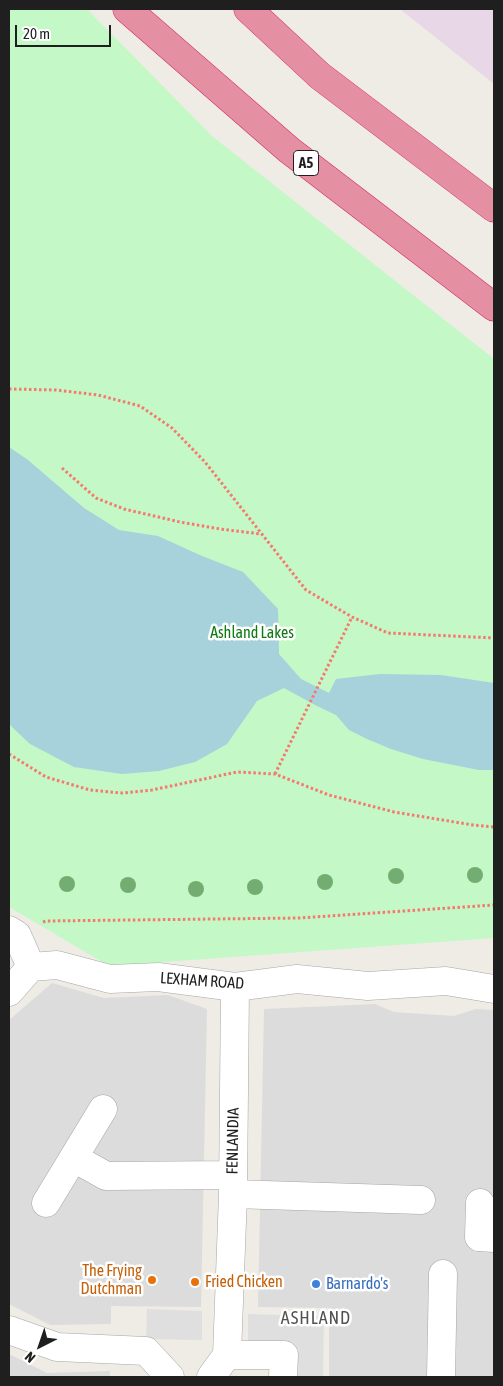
<!DOCTYPE html>
<html>
<head>
<meta charset="utf-8">
<style>
	body { margin:0 }
	#map { position:relative; width:503px; height:1386px; overflow:hidden; background:#efece5; font-family:"Asap Condensed",sans-serif }
	canvas { display:block }
	.frame { position:absolute; inset:0; border:10px solid #1f1f1f; pointer-events:none }
	.north { position:absolute; left:15px; top:1321px; width:50px; height:50px; -webkit-text-stroke:4px #fff; paint-order:stroke; rotate:221deg; font-size:14px; font-weight:700; line-height:20px; text-align:center; color:#1f1f1f }
	.north::after { content:''; display:block; margin:auto; width:18px; height:22px; background:#1f1f1f; clip-path:polygon(50% 0,100% 100%,50% 72%,0 100%) }
	.scale { position:absolute; left:15px; top:25px; width:96px; height:22px; box-sizing:border-box; border:2px solid #1f1f1f; border-top:0; padding-left:6px; font-size:15px; line-height:18px; white-space:nowrap; color:#1f1f1f; -webkit-text-stroke:4px #fff; paint-order:stroke }
</style>
</head>
<body>
<div id="map">
<canvas width="503" height="1386"></canvas>
<div class="frame"></div>
<div class="north">N</div>
<div class="scale">20 m</div>
</div>
<script>
const ctx = document.querySelector('canvas').getContext('2d');
ctx.lineJoin = 'round';
function paint(path, color) {
  ctx.fillStyle = color;
  ctx.fill(path, 'evenodd');
}
function toPath(rows) {
  const path = new Path2D();
  for (const r of rows) {
    path.moveTo(r[0], r[1]);
    for (let i = 2; i < r.length; i += 2) path.lineTo(r[i], r[i + 1]);
  }
  return path;
}
function strokePath(path, color, width, dash) {
  ctx.strokeStyle = color;
  ctx.lineWidth = width;
  ctx.lineCap = dash ? 'butt' : 'round';
  ctx.setLineDash(dash || []);
  ctx.stroke(path);
}
function drawText(font, color, halo, rows, align = 'center') {
  ctx.font = font + ' "Asap Condensed",sans-serif';
  ctx.lineWidth = 5;
  ctx.setLineDash([]);
  ctx.textBaseline = 'middle';
  ctx.strokeStyle = halo;
  ctx.fillStyle = color;
  for (const [text, x, y, turn = 0] of rows) {
    ctx.save();
    ctx.translate(x, y);
    ctx.rotate((+turn || 0) * Math.PI / 180);
    ctx.textAlign = isNaN(turn) ? turn : align;
    if (halo) ctx.strokeText(text, 0, 0);
    ctx.fillText(text, 0, 0);
    ctx.restore();
  }
}
const residential = toPath([
	[52,983,104,998,168,995,207,1009,201,1307,111,1306,111,1324,50,1325,9,1304,9,1020],
	[375,1004,394,1012,454,1016,476,1009,494,1010,494,1377,329,1377,329,1308,258,1307,264,1009],
	[9,1354,47,1373,110,1371,110,1377,9,1377]
]);
const industrial = toPath([
	[400,9,494,9,494,84]
]);
const park = toPath([
	[9,9,87,9,212,136,494,359,494,938,109,966,9,907]
]);
const parking = toPath([
	[147,1309,202,1311,202,1340,146,1339],
	[248,1314,324,1316,323,1377,283,1377,248,1354]
]);
const water = toPath([
	[9,447,28,460,84,508,119,530,158,536,202,556,243,572,278,609,279,654,301,679,329,693,336,679,380,674,441,675,494,683,494,770,479,770,423,759,391,749,367,739,349,730,336,715,315,705,284,688,257,701,227,744,195,762,159,771,122,774,74,767,30,744,9,724]
]);
const path = toPath([
	[9,389,56,390,98,395,140,406,172,428,205,462,306,590,352,617,388,633,494,638],
	[62,468,96,498,124,509,180,522,220,529,261,534],
	[9,754,46,777,90,790,122,793,152,790,237,772,275,774,329,795,394,812,473,825,494,827],
	[275,774,352,617],
	[43,922,46,921,299,918,494,905]
]);
const minor = toPath([
	[9,930,17,935,31,967,9,992],
	[31,967,57,965,110,979,158,977,235,987,297,979,368,986,446,981,494,989],
	[74,1158,106,1176,233,1175],
	[233,1194,421,1200],
	[46,1203,103,1109],
	[480,1203,479,1237,494,1238],
	[9,1330,57,1347,146,1351,170,1377],
	[227,1355,284,1355,283,1377],
	[211,1377,227,1355,233,1194,235,987],
	[441,1377,443,1274]
]);
const highway = toPath([
	[127,9,289,150,494,307],
	[248,9,320,76,494,208]
]);
const trees = [
	[475,875],
	[396,876],
	[325,882],
	[67,884],
	[128,885],
	[255,887],
	[196,889]
];
const markers = [
	[152,1280,5,"#e8710a"],
	[195,1282,5,"#e8710a"],
	[316,1284,5,"#3f7fe0"]
];
const shields = [
	[306,163,25]
];
const shieldNames = [
	["A5",306,163]
];
const parkNames = [
	["Ashland Lakes",252,633]
];
const streetNames = [
	["LEXHAM ROAD",202,981,4],
	["FENLANDIA",233,1141,-89]
];
const foodNames = [
	["The Frying",142,1271],
	["Dutchman",142,1289],
	["Fried Chicken",205,1282,"left"]
];
const shopNames = [
	["Barnardo's",326,1284]
];
const neighbourhoodNames = [
	["ASHLAND",316,1318]
];
paint(residential, '#dddcdc');
paint(industrial, '#e8d7e6');
paint(park, '#c4f8c6');
paint(parking, '#dfdfdf');
paint(water, '#a7d1db');
strokePath(minor, '#a6a6a6', 29);
strokePath(highway, '#d52a6b', 29);
strokePath(path, '#f57970', 3, [2.5, 2.5]);
strokePath(minor, '#fff', 28);
strokePath(highway, '#e490a2', 28);
ctx.fillStyle = '#74ad72';
for (const [x, y] of trees) {
  ctx.beginPath();
  ctx.arc(x, y, 8, 0, 2 * Math.PI);
  ctx.fill();
}
for (const [x, y, r, color] of markers) {
  const dot = new Path2D();
  dot.arc(x, y, r, 0, 2 * Math.PI);
  ctx.fillStyle = color;
  ctx.fill(dot);
  strokePath(dot, '#fff', 2);
}
for (const [x, y, w] of shields) {
  const box = new Path2D();
  box.roundRect(x - w / 2, y - 12.5, w, 25, 4);
  ctx.fillStyle = '#fff';
  ctx.fill(box);
  strokePath(box, '#1f1f1f', 1);
}
drawText('bold 15px', '#1f1f1f', null, shieldNames);
drawText('16px', '#0f7a14', '#fff', parkNames);
drawText('16px', '#1f1f1f', '#fff', streetNames);
drawText('16px', '#c56008', '#fff', foodNames, 'right');
drawText('16px', '#366cbe', '#fff', shopNames, 'left');
ctx.letterSpacing = '1px';
drawText('18px', '#525252', '#fff', neighbourhoodNames);
ctx.letterSpacing = '0px';
</script>
</body>
</html>
